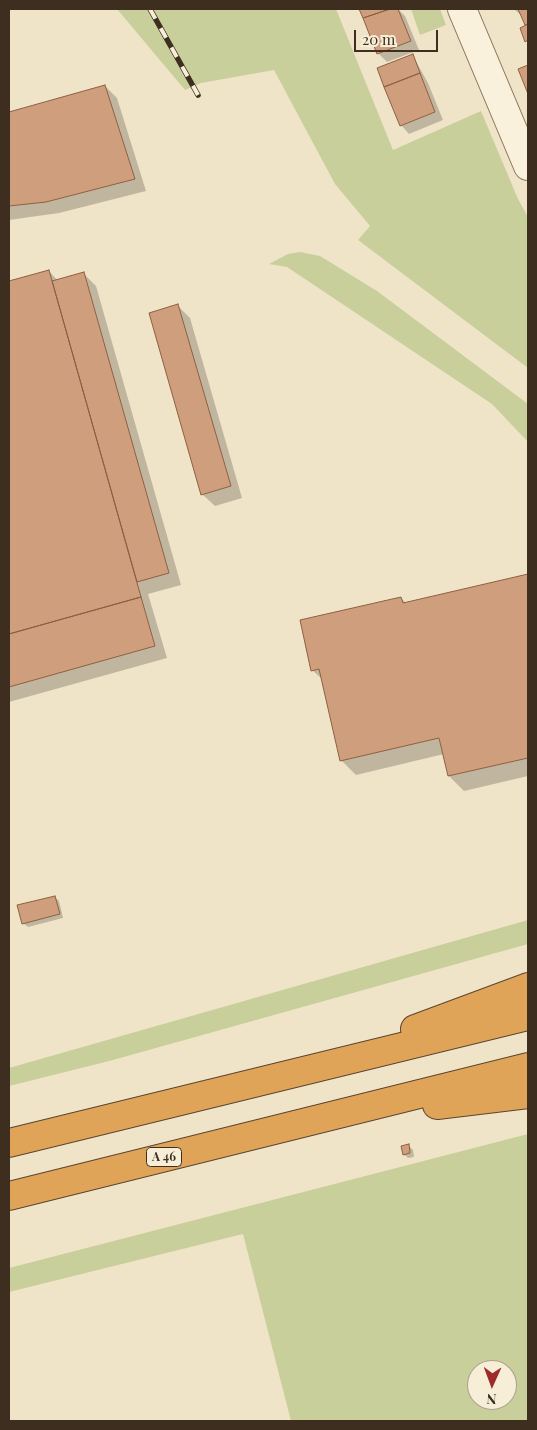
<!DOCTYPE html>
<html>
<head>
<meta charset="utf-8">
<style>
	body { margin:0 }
	#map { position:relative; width:537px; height:1430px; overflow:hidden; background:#f0e4c8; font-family:"Playfair Display",serif }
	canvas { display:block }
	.frame { position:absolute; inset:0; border:10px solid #3d2e20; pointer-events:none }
	.north { position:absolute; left:467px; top:1360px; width:50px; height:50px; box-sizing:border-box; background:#f7eed8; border:1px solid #ada18e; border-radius:50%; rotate:182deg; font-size:14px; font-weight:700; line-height:20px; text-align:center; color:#3d2e20 }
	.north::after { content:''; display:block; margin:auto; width:18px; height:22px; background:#9e2a2b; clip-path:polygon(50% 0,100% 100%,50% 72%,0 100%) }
	.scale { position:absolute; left:354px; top:30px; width:84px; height:22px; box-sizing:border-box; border:2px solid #3d2e20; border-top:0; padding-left:6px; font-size:15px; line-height:18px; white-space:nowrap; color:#3d2e20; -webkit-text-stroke:4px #f7eed8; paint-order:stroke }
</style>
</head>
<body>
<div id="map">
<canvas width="537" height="1430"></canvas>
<div class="frame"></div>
<div class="north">N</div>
<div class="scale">20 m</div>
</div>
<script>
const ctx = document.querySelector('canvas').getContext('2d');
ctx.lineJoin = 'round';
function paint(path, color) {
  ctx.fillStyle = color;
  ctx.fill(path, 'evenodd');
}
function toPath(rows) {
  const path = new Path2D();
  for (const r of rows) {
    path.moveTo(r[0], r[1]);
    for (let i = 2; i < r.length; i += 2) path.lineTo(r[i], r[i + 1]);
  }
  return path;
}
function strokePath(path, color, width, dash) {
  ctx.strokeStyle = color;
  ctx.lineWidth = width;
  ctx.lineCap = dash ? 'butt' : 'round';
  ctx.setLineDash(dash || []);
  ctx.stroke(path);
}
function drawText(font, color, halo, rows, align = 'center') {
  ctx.font = font + ' "Playfair Display",serif';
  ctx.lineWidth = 4.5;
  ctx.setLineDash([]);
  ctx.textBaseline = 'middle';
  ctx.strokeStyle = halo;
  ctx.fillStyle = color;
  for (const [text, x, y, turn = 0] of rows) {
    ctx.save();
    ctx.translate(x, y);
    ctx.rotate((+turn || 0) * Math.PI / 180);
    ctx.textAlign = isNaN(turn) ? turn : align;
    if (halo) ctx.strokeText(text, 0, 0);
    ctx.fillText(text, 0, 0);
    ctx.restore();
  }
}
const green = toPath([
	[117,9,336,9,393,150,481,111,518,199,528,217,528,368,358,240,370,226,335,184,274,70,201,83,185,90],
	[411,9,440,9,446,25,420,35],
	[300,252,320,256,377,291,528,404,528,442,492,404,287,267,269,264,288,254],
	[528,920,528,944,113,1060,9,1086,9,1068],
	[528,1134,528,1421,291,1421,243,1234,9,1292,9,1268],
	[477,1370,507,1370,507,1400,477,1400]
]);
const shadow = toPath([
	[360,9,398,9,405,16,419,50,387,62,378,53],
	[514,9,528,9,528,43,528,26,523,17],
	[413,56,428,83,443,120,409,134,401,125],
	[105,86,117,98,146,191,59,213,9,220,9,113],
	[49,271,58,281,84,274,96,286,181,585,148,594,167,658,9,702,9,282],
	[178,306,190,318,242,498,215,506,202,494],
	[528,575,528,776,464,791,449,776,444,754,356,775,341,760,323,680,312,670,401,598,406,603],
	[55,897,59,901,63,918,28,927,23,923],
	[409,1146,413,1150,414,1157,408,1158,404,1154]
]);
const building = toPath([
	[359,9,390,9,363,18,359,9],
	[390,9,398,9,411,41,377,54,363,18,390,9],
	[518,9,528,9,528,24,525,25,518,9],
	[528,24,528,40,525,42,520,28,528,24],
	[413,54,420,73,384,87,377,68,413,54],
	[528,65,528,94,518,69,528,65],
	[420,73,435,112,400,126,384,87,420,73],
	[105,85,135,179,46,202,9,206,9,112,105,85],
	[49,270,141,597,9,634,9,281,49,270],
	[84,272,169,573,137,582,52,281,84,272],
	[178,304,231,486,201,495,149,313,178,304],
	[528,574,528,758,448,776,439,738,340,761,319,669,311,671,300,620,401,597,403,603,528,574],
	[141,597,155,646,9,687,9,634,141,597],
	[55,896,60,914,22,924,17,905,55,896],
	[409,1144,410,1153,403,1155,401,1146,409,1144]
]);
const tertiary = toPath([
	[462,9,528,166]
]);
const motorway = toPath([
	[415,1029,528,987],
	[437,1105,528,1094],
	[9,1143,528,1016],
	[9,1196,528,1067]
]);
const rail = toPath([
	[150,9,198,95]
]);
const shields = [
	[164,1157,35]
];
const shieldNames = [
	["A 46",164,1157]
];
paint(green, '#c9cf9b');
paint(shadow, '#0003');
paint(building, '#cf9f7d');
strokePath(building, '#8d5f41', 1);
strokePath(tertiary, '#8d765c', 30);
strokePath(motorway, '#5b4430', 30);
strokePath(tertiary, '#faf1dc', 28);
strokePath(motorway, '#e0a458', 28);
strokePath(rail, '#3d2e20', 5.5);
strokePath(rail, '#f7eed8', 4, [11]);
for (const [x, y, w] of shields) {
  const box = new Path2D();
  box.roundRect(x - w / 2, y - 9.5, w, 19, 4);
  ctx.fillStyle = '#f7eed8';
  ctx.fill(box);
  strokePath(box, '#3d2e20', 1);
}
drawText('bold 12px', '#3d2e20', null, shieldNames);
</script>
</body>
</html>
